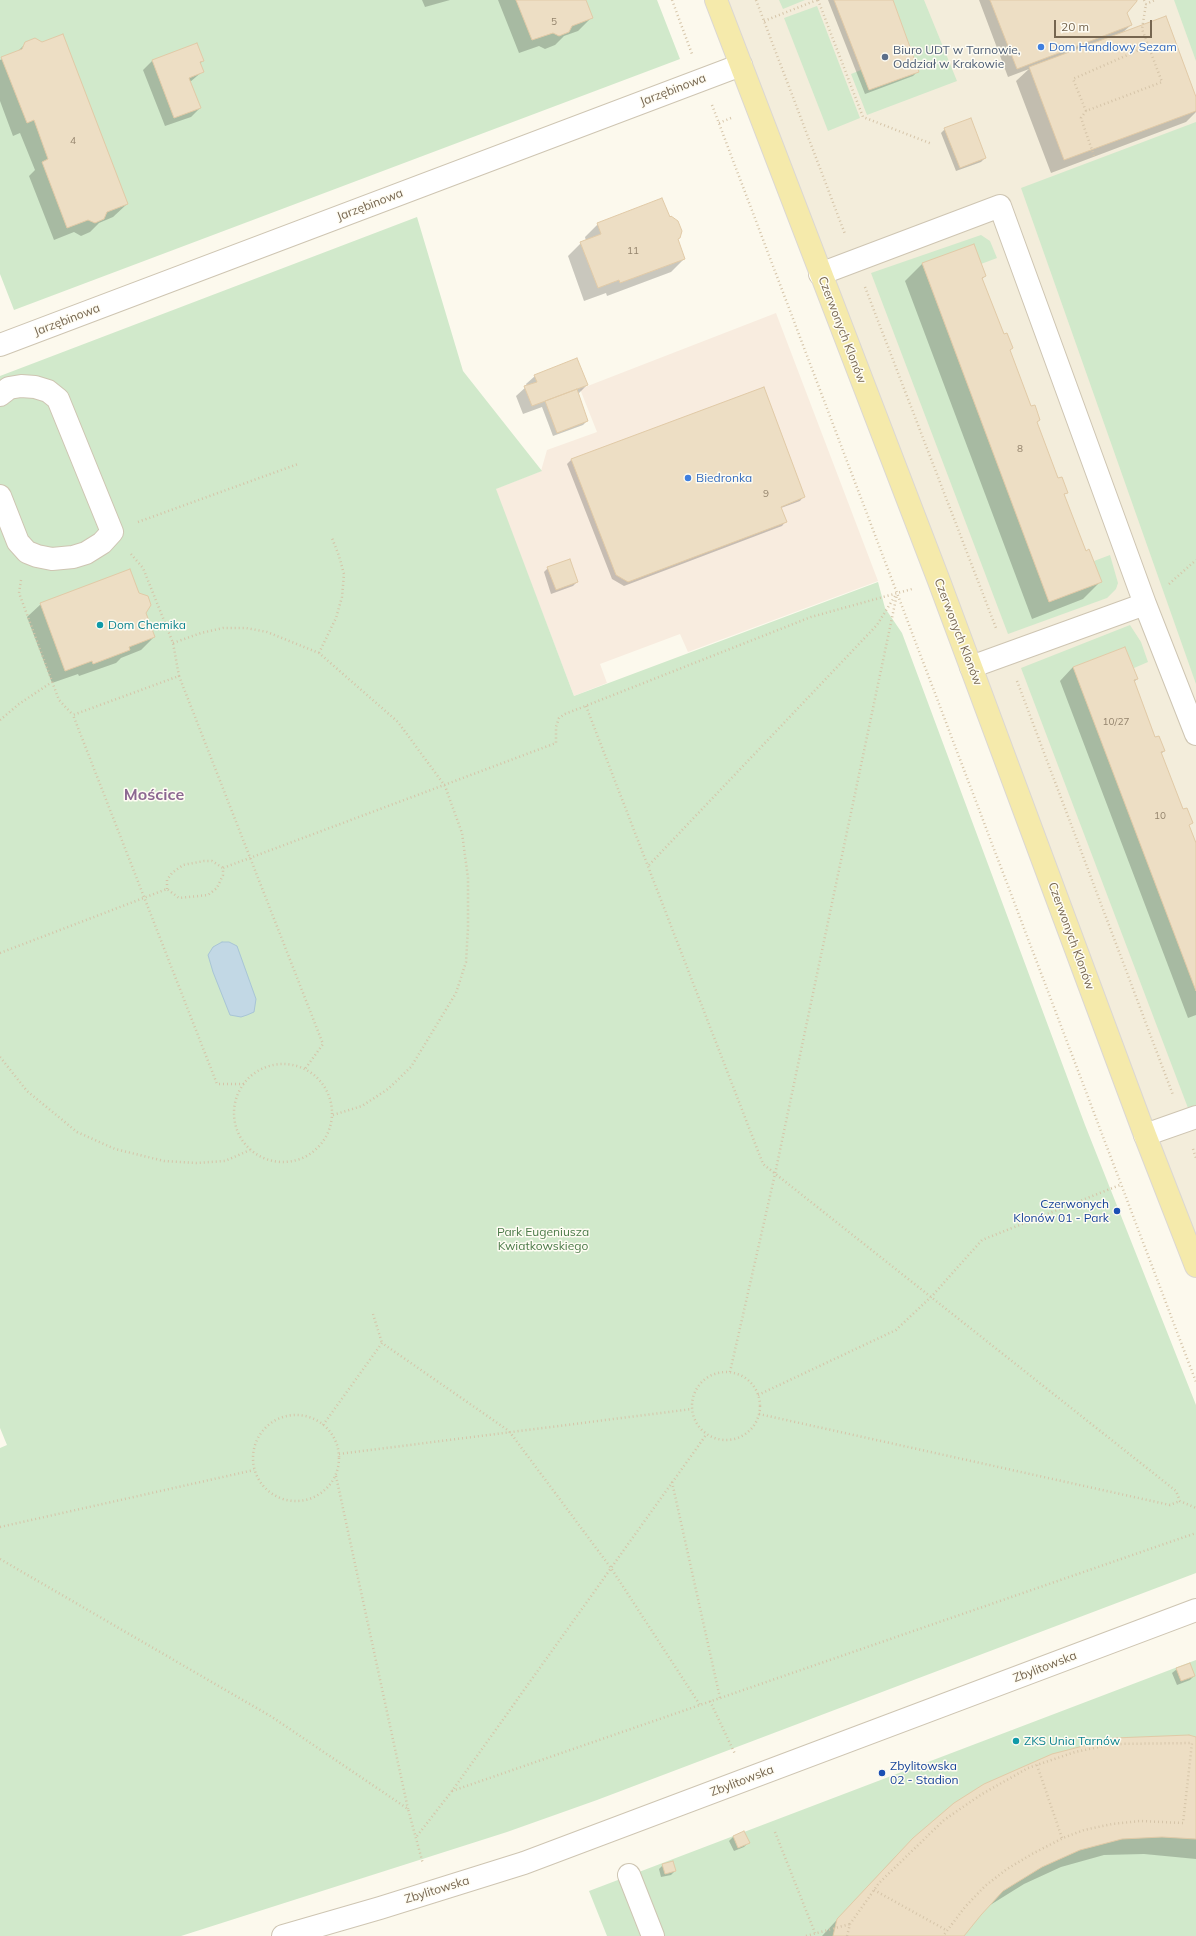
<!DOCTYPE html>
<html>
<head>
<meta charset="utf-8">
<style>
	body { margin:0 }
	#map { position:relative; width:1196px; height:1936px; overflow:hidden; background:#fcf9ed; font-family:Mulish,sans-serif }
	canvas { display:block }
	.scale { position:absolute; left:1054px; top:20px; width:98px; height:18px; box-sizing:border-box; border:2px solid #766650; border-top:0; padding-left:5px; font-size:12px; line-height:14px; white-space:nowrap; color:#766650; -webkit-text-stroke:3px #fefcf3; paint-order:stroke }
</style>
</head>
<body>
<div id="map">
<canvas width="1196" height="1936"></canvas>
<div class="scale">20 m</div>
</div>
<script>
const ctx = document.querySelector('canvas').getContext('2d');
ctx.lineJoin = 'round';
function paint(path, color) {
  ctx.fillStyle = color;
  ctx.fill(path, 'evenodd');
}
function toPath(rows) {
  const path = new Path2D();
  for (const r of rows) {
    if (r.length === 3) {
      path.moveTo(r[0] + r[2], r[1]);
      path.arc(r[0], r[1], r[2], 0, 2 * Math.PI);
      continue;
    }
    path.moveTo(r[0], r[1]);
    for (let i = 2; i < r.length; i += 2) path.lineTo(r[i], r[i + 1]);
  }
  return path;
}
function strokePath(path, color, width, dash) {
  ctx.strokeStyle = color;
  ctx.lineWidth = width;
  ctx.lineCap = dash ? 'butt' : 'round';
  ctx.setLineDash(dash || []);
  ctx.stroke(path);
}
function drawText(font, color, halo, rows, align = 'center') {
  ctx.font = font + ' Mulish,sans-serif';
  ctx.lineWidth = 3;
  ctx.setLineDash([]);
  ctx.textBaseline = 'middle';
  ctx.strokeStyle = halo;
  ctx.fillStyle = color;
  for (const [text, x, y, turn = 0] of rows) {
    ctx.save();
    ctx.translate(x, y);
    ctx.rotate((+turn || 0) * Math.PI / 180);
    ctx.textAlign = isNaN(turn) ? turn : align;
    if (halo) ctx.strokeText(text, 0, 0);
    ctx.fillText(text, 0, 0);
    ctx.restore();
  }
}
const residential = toPath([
	[716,0,1196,0,1196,1251]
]);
const commercial = toPath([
	[776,313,878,581,688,652,680,634,600,664,607,683,574,696,495,489,541,471,547,450,597,432,580,389]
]);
const green = toPath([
	[0,0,657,0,680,59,14,310,0,274],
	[779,0,805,0,783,9],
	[893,0,924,0,957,81,867,115,851,74,861,70,869,90,919,72],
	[1174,0,1196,0,1196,61],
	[817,6,860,118,828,131,784,18],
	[1196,122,1196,684,1021,188],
	[417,217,463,371,542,471,496,489,574,696,878,582,885,608,902,633,1085,1125,1196,1405,1196,1573,597,1800,507,1832,181,1936,0,1936,0,1448,7,1445,0,1428,0,376],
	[981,235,990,241,997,258,981,264,974,244,922,264,1049,602,1101,582,1094,561,1110,555,1118,583,1116,589,1107,598,1008,634,871,273],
	[1130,625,1141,642,1148,662,1134,668,1125,647,1073,667,1196,991,1196,1105,1188,1108,1021,668],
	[1196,1660,1196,1936,607,1936,589,1891]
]);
const water = toPath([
	[222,942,229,942,237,946,256,999,254,1012,247,1015,241,1017,230,1015,213,972,208,955,213,947,222,942]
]);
const shadow = toPath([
	[422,0,450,0,425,7],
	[498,0,585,0,592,17,578,31,564,36,555,45,545,49,539,46,519,53],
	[828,0,892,0,918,71,913,76,865,94],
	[979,0,1136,0,1126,12,1131,25,1122,33,1196,99,1196,112,1186,122,1051,173,1016,81,1029,69,1008,77],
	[26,43,127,204,113,217,99,223,90,232,81,236,74,232,54,240,29,176,35,170,20,133,13,136,0,101,0,60,16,53],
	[203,60,200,64,203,71,190,82,200,108,191,117,165,126,143,70,152,61],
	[945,129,985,158,981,162,956,171,941,133],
	[669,218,679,238,677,240,684,259,671,272,607,296,606,293,584,301,568,256,581,243,586,241,585,237,598,224],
	[973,245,985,276,982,279,1003,336,1012,348,1009,351,1030,408,1039,420,1036,423,1058,480,1067,492,1063,495,1085,552,1100,582,1083,599,1032,619,905,281,922,264],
	[535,376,587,385,578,394,587,421,583,425,553,436,542,407,523,414,516,396,527,386,526,384],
	[763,388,804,496,800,501,781,508,786,521,782,526,624,586,612,579,567,464,571,460],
	[548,568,577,582,573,586,551,594,544,572],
	[41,604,145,613,154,637,141,650,121,658,116,663,79,676,78,674,52,683,27,617],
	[1073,667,1137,679,1134,682,1155,738,1164,751,1161,754,1182,810,1191,823,1188,826,1196,846,1196,1015,1188,1018,1060,681],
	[1177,1669,1194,1676,1190,1680,1177,1685,1172,1673],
	[1196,1738,1196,1859,1144,1854,1104,1855,1061,1867,1024,1884,987,1907,963,1936,822,1936,896,1856],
	[744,1832,749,1842,744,1847,734,1851,729,1841,733,1837],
	[663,1865,675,1871,671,1875,661,1877,659,1869]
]);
const building = toPath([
	[516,0,586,0,593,18,572,26,569,32,559,36,553,33,532,40,516,0],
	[834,0,893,0,919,72,869,90,834,0],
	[990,0,1137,0,1137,1,1127,13,1132,25,1017,69,990,0],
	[1166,16,1196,97,1196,111,1064,160,1029,67,1166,16],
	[63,34,128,204,107,212,104,219,95,223,88,220,67,228,42,162,48,159,34,120,27,123,1,57,22,49,25,42,35,38,42,42,63,34],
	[197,43,204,61,200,62,204,72,189,78,201,108,174,118,152,60,197,43],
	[971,118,986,158,960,168,944,128,971,118],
	[662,198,670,217,671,216,678,221,682,231,680,238,678,239,685,259,620,283,619,280,598,288,580,242,601,234,597,223,662,198],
	[974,244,986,276,982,278,1004,334,1007,333,1013,348,1010,350,1031,406,1035,405,1040,420,1037,422,1058,478,1062,477,1068,493,1064,494,1086,551,1089,549,1102,582,1049,602,922,263,974,244],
	[577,358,588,385,532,406,524,386,537,382,534,375,577,358],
	[764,387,805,497,781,507,787,522,628,582,616,575,571,459,764,387],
	[577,389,588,421,557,433,545,401,577,389],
	[570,559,578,582,556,590,547,567,570,559],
	[130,569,139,593,148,596,151,605,146,613,155,637,129,647,130,650,93,664,92,661,65,671,40,603,130,569],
	[1125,647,1138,679,1134,680,1155,737,1159,736,1165,751,1161,752,1183,809,1187,808,1193,823,1189,825,1196,843,1196,991,1073,667,1125,647],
	[1190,1663,1195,1676,1181,1681,1176,1668,1190,1663],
	[1189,1735,1196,1737,1196,1839,1162,1837,1122,1839,1080,1850,1042,1867,1003,1891,981,1915,964,1936,833,1936,837,1919,913,1838,954,1803,984,1784,1052,1754,1114,1738,1189,1735],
	[744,1831,750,1843,738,1848,733,1836,744,1831],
	[673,1861,676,1871,665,1874,662,1864,673,1861]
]);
const path = toPath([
	[672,0,692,54],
	[756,0,845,234],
	[818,0,863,117,932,144],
	[1144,0,1146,4,1155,0],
	[764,21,817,0],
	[712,105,1196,1382],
	[1086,111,1073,79,1148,46],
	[719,123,731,118],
	[1094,156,1081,118,1086,111,1162,82,1142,29,1146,4],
	[865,287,996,628],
	[138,522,298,464],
	[131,554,143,568,173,643,179,676],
	[21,580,19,593,59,700,73,715],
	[1169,584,1196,560],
	[173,643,201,633,223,628,246,628,267,632,319,653,398,722,445,786,462,833,468,878,468,928,466,962,456,993,411,1067,388,1089,362,1106,333,1115],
	[319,653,336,618,342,597,344,574,339,556,332,538],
	[1017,681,1173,1095],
	[586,706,763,1164,1176,1491,1180,1501,1196,1508],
	[0,720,19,704,52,682],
	[649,865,877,625,895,596],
	[167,889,167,880,172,873,183,865,204,861,212,861,223,868],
	[0,953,167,889,179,898,208,895,217,888,223,875,223,868,556,743,556,727,559,718,565,714,811,617,912,589],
	[0,1057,27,1091,77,1132,115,1149,164,1161,196,1163,225,1161,250,1150],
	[283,1113,49],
	[244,1084,217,1084,73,715,179,676,323,1044,305,1069],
	[1193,1149,1196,1158],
	[373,1314,382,1343],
	[730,1372,775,1174,897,594],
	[726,1406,34],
	[758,1395,896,1330,932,1296,982,1240,1120,1185],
	[759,1414,1170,1505,1180,1501],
	[296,1458,43],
	[323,1425,382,1343,509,1431,611,1568,700,1705],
	[339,1454,692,1409],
	[336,1476,408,1809],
	[672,1482,720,1698],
	[0,1527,254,1470],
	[0,1559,272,1717,408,1809,423,1864],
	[710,1701,735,1754],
	[1037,1765,1062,1838],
	[452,1791,1196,1533],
	[775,1832,815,1933],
	[417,1836,452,1791,706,1435],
	[874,1890,946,1930],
	[806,1936,850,1924],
	[847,1936,850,1924,879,1883,944,1820,982,1794,1028,1768,1075,1752,1113,1744,1192,1743,1183,1823,1140,1821,1112,1824,1084,1830,1063,1838,1032,1854,1007,1869,985,1886,965,1907,943,1936]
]);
const minor = toPath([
	[820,274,1000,206,1145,604,1196,734],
	[0,345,741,65],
	[0,395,9,388,21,386,35,387,48,391,58,399,112,532,102,543,86,553,73,557,52,559,37,556,27,552,18,542,0,496],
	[971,667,1145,604],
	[1145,1135,1196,1117],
	[629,1875,653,1936],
	[283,1936,380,1908,524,1863,1196,1610]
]);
const major = toPath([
	[716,0,939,581,1145,1135,1196,1266]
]);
const markers = [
	[1041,47,4,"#3f7fe0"],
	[885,57,4,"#5c6f8a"],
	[688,478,4,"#3f7fe0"],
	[100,625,4,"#0f9aa8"],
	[1117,1211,4,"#1a4fb4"],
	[1016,1741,4,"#0f9aa8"],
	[882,1773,4,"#1a4fb4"]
];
const numberNames = [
	["5",554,22],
	["4",73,141],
	["11",633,251],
	["8",1020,449],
	["9",766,494],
	["10/27",1116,722],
	["10",1160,816]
];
const shopNames = [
	["Dom Handlowy Sezam",1049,47],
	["Biedronka",696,478]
];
const serviceNames = [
	["Biuro UDT w Tarnowie,",893,50],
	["Oddział w Krakowie",893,64]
];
const streetNames = [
	["Jarzębinowa",673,90,-21],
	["Jarzębinowa",370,205,-21],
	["Jarzębinowa",67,320,-21],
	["Czerwonych Klonów",842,330,69],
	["Czerwonych Klonów",958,632,69],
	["Czerwonych Klonów",1071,936,70],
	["Zbylitowska",1045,1667,-21],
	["Zbylitowska",742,1781,-21],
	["Zbylitowska",437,1890,-17]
];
const cultureNames = [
	["Dom Chemika",108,625],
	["ZKS Unia Tarnów",1024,1741]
];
const transitNames = [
	["Czerwonych",1109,1204],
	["Klonów 01 - Park",1109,1218],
	["Zbylitowska",890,1766,"left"],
	["02 - Stadion",890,1780,"left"]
];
const parkNames = [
	["Park Eugeniusza",543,1232],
	["Kwiatkowskiego",543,1246]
];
const districtNames = [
	["Mościce",154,795]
];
paint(residential, '#f3eddb');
paint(commercial, '#f8ecdf');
paint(green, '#d1e9cb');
paint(water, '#c2d8e5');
strokePath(water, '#a8c5d6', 1);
paint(shadow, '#0003');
paint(building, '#eddec4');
strokePath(building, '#e1caa7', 1);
strokePath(minor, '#cec5b2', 24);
strokePath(major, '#dbd7d2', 24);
strokePath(path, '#d5c4a8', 2.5, [1, 3]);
strokePath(minor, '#fff', 22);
strokePath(major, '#f5eaab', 22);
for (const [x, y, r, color] of markers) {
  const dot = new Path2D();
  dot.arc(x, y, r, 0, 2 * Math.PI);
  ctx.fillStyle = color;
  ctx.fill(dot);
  strokePath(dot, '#fefcf3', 1.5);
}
drawText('10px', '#94846d', null, numberNames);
drawText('12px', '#366cbe', '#fefcf3', shopNames, 'left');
drawText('12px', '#4e5e75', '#fefcf3', serviceNames, 'left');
drawText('12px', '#766650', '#fefcf3', streetNames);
drawText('12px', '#0d838f', '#fefcf3', cultureNames, 'left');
drawText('12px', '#164399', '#fefcf3', transitNames, 'right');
drawText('12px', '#4c7b49', '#fefcf3', parkNames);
drawText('bold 16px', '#8c6891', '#fefcf3', districtNames);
</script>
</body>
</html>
